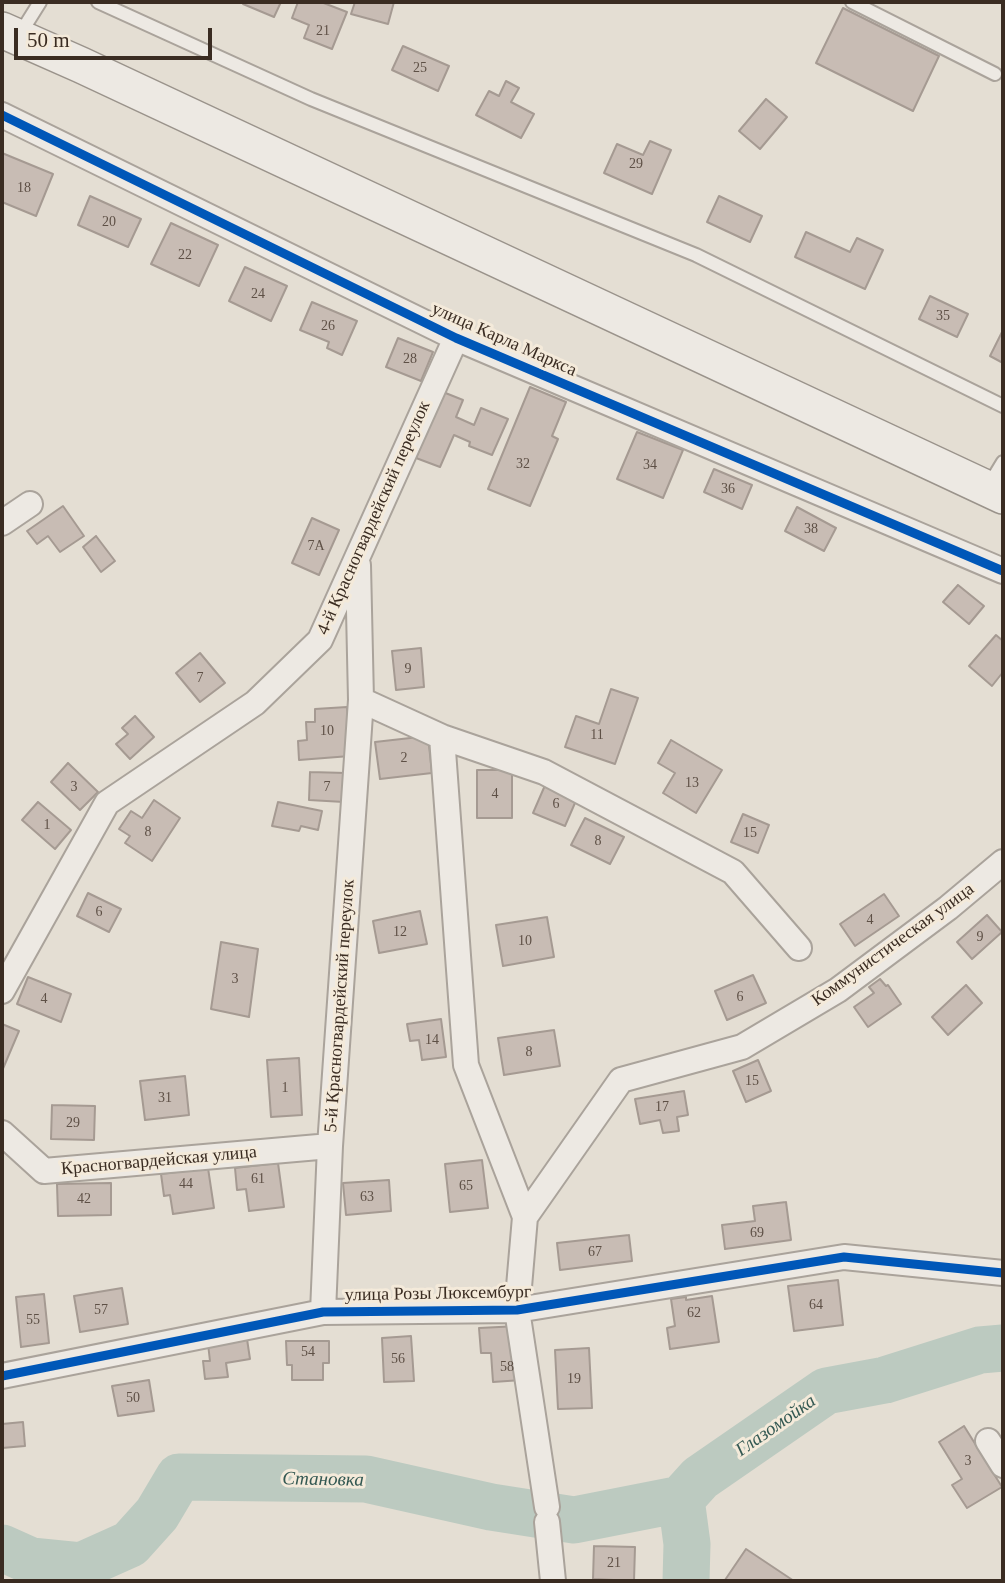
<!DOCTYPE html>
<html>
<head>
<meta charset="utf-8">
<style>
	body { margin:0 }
	#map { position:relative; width:1005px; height:1583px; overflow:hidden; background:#e4ded3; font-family:Georgia,serif }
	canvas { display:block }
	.frame { position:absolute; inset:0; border:4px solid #3a2c22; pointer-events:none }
	.scale { position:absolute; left:14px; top:28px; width:198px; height:32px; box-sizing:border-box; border:4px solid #3a2c22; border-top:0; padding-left:9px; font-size:21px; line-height:24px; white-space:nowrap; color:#3a2c22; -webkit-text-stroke:5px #f4eada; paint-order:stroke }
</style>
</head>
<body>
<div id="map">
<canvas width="1005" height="1583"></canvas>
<div class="frame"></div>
<div class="scale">50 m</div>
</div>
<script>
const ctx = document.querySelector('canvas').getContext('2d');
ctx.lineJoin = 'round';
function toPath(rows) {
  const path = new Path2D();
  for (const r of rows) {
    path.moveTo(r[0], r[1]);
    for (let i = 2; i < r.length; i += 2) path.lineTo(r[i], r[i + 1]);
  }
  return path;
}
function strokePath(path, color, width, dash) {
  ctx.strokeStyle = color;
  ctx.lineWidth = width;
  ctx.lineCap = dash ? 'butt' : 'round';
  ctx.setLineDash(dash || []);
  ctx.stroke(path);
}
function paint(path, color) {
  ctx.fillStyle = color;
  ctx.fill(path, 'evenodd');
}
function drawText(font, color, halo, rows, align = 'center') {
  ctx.font = font + ' Georgia,serif';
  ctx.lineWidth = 6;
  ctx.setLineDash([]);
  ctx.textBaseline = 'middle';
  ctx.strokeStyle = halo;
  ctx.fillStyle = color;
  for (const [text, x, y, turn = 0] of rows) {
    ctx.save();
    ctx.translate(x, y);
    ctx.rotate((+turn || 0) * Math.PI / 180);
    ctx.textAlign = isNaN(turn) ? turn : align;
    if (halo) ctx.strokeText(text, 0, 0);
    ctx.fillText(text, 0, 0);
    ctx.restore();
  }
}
const river = toPath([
	[2,1548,31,1561,81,1566,130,1544,157,1514,179,1477,366,1479,491,1507,574,1520,681,1499],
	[686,1581,687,1544,681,1499,700,1478,826,1391,885,1380,980,1350,1003,1348]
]);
const building = toPath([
	[244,2,281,2,274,17,243,4,244,2],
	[298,2,321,2,347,12,332,49,304,38,309,25,292,18,298,2],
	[355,2,394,2,388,24,351,14,355,2],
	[843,8,939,56,913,111,816,63,843,8],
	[403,46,449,66,438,91,392,70,403,46],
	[506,81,519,88,511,102,534,114,521,138,476,115,489,91,499,96,506,81],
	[766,99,787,117,760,149,739,131,766,99],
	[650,141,671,150,652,194,604,173,617,144,643,155,650,141],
	[2,153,53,174,36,216,2,202,2,153],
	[90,196,141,219,128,247,78,225,90,196],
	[719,196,762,216,750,242,707,222,719,196],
	[171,223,218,245,199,286,151,264,171,223],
	[806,232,850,252,857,238,883,250,865,289,795,257,806,232],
	[245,267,287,286,271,321,229,301,245,267],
	[930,296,968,314,957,337,919,319,930,296],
	[312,302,357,321,342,355,327,348,329,342,300,330,312,302],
	[1002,332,1003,333,1003,363,990,356,1002,332],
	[398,338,433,352,421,381,386,367,398,338],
	[530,387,566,402,552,436,558,439,530,506,488,489,530,387],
	[443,392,463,400,456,417,474,425,481,408,508,419,492,455,469,446,470,442,454,435,440,467,416,458,443,392],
	[637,432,683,450,663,498,617,479,637,432],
	[714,469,752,485,742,509,704,492,714,469],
	[63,506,84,536,60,552,48,536,37,544,27,531,63,506],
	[797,507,836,528,824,551,785,531,797,507],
	[312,518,339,530,319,575,292,563,312,518],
	[96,536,115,561,101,572,83,547,96,536],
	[958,585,984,606,969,624,943,602,958,585],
	[996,635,1003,641,1003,672,992,686,969,666,996,635],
	[421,648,424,687,396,690,392,651,421,648],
	[200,653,225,683,200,702,176,673,200,653],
	[611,689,638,698,615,764,565,747,576,716,599,724,611,689],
	[347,707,350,756,299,760,298,741,307,740,306,722,315,722,315,709,347,707],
	[135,716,154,737,130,759,116,744,128,734,122,728,135,716],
	[428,736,432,773,380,779,375,742,428,736],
	[671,740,722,770,696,813,663,793,675,773,658,763,671,740],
	[68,763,98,792,80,810,51,782,68,763],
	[477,770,512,770,512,818,477,818,477,770],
	[310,772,346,773,344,802,309,800,310,772],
	[546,783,578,796,565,826,533,813,546,783],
	[154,800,180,818,152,861,125,843,130,836,119,829,131,811,142,818,154,800],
	[38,802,71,830,55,849,22,820,38,802],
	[278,802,322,811,318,830,301,826,299,831,272,826,278,802],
	[743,814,769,825,758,853,731,842,743,814],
	[585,818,624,837,610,864,571,845,585,818],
	[88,893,121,909,109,932,77,916,88,893],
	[884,894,899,916,855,946,840,924,884,894],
	[420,911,427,944,379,953,373,921,420,911],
	[987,915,1002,932,972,959,957,942,987,915],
	[547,917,554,957,503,966,496,925,547,917],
	[221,942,258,949,249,1017,211,1009,221,942],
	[753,975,766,1003,727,1020,715,991,753,975],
	[28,977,71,994,61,1022,17,1004,28,977],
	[880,979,886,986,888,985,901,1004,868,1027,854,1007,874,993,869,987,880,979],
	[966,985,982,1003,948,1035,932,1017,966,985],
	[441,1019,446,1057,422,1060,419,1040,410,1041,407,1024,441,1019],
	[2,1024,19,1031,2,1071,2,1024],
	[554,1030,560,1066,504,1075,498,1038,554,1030],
	[299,1058,302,1115,271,1117,267,1060,299,1058],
	[758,1060,771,1091,746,1102,733,1071,758,1060],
	[185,1076,189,1115,145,1120,140,1081,185,1076],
	[684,1091,688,1115,677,1117,679,1131,663,1133,660,1120,640,1124,635,1099,684,1091],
	[52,1105,95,1106,94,1140,51,1139,52,1105],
	[482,1160,488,1208,450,1212,445,1164,482,1160],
	[278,1163,284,1207,249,1211,246,1189,237,1190,235,1168,278,1163],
	[208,1168,214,1208,173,1214,170,1195,164,1196,161,1174,208,1168],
	[389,1180,391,1211,346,1215,343,1183,389,1180],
	[111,1183,111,1215,58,1216,57,1184,111,1183],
	[786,1202,791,1240,725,1249,722,1225,755,1221,753,1206,786,1202],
	[629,1235,632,1261,560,1270,557,1243,629,1235],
	[838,1280,843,1325,794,1331,788,1286,838,1280],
	[122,1288,128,1324,80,1332,74,1296,122,1288],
	[44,1294,49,1343,21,1347,16,1297,44,1294],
	[712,1296,719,1342,670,1349,667,1328,675,1326,671,1299,686,1297,686,1300,712,1296],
	[519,1326,522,1380,493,1382,491,1353,481,1353,479,1328,519,1326],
	[411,1336,414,1381,384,1382,382,1338,411,1336],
	[247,1339,250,1359,226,1363,228,1377,205,1379,203,1361,210,1361,208,1344,247,1339],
	[286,1341,329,1341,329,1363,323,1363,323,1380,292,1380,292,1365,287,1365,286,1341],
	[589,1348,592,1408,558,1409,555,1350,589,1348],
	[149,1380,154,1411,118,1416,112,1386,149,1380],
	[23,1422,25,1446,2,1448,2,1455,2,1424,23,1422],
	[964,1426,1002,1487,967,1508,952,1485,962,1479,939,1442,964,1426],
	[594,1546,635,1547,634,1581,593,1579,594,1546],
	[746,1549,794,1581,727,1581,725,1580,746,1549]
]);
const service = toPath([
	[98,2,311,99,696,255,1003,406],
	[852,2,995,74],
	[20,34,40,2],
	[989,485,1003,462]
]);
const minor = toPath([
	[2,115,456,338,1003,571],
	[2,523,30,504],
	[361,700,442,737,544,772,733,872,799,948],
	[442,737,466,1065,525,1217],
	[2,991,107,803,255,703,320,640,456,338],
	[2,1133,44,1171,330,1146],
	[323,1312,330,1146,361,700,358,565],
	[2,1376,323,1312,517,1310,844,1257,1003,1273],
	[988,1441,1003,1465],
	[547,1507,517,1310,525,1217,621,1080,742,1047,838,990,948,908,1003,862],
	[547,1522,553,1581]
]);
const secondary = toPath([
	[2,30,81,65,1003,496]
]);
const cycleway = toPath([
	[2,115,456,338,1003,571],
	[2,1376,323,1312,517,1310,844,1257,1003,1273]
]);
const numberNames = [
	["21",323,31],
	["25",420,68],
	["29",636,164],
	["18",24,188],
	["20",109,222],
	["22",185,255],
	["24",258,294],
	["35",943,316],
	["26",328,326],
	["28",410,359],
	["32",523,464],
	["34",650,465],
	["36",728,489],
	["38",811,529],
	["7А",316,546],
	["9",408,669],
	["7",200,678],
	["10",327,731],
	["11",597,735],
	["2",404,758],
	["13",692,783],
	["3",74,787],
	["7",327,787],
	["4",495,794],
	["6",556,804],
	["1",47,825],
	["8",148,832],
	["15",750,833],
	["8",598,841],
	["6",99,912],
	["4",870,920],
	["12",400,932],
	["9",980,937],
	["10",525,941],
	["3",235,979],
	["6",740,997],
	["4",44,999],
	["14",432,1040],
	["8",529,1052],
	["15",752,1081],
	["1",285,1088],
	["31",165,1098],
	["17",662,1107],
	["29",73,1123],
	["61",258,1179],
	["44",186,1184],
	["65",466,1186],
	["63",367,1197],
	["42",84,1199],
	["69",757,1233],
	["67",595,1252],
	["64",816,1305],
	["57",101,1310],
	["62",694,1313],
	["55",33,1320],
	["54",308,1352],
	["56",398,1359],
	["58",507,1367],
	["19",574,1379],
	["50",133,1398],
	["3",968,1461],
	["21",614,1563]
];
const streetNames = [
	["улица Карла Маркса",504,340,24],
	["4-й Красногвардейский переулок",374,518,-66],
	["Коммунистическая улица",893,945,-36],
	["5-й Красногвардейский переулок",340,1006,-86],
	["Красногвардейская улица",159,1161,-5],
	["улица Розы Люксембург",438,1294,-1]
];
const waterNames = [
	["Глазомойка",776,1426,-35],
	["Становка",323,1480,1]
];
strokePath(river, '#bccac0', 47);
paint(building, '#c8bcb4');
strokePath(building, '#a59a92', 2);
strokePath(service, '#aaa39b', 16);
strokePath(minor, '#aaa39b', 28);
strokePath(secondary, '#9a938b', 38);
strokePath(service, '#ede9e3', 12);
strokePath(minor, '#ede9e3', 24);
strokePath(secondary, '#ede9e3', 35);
strokePath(cycleway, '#0057b8', 9);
drawText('14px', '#5e5046', null, numberNames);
drawText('18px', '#3a2c22', '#f4eada', streetNames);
drawText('italic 19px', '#335852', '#f4eada', waterNames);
</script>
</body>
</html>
